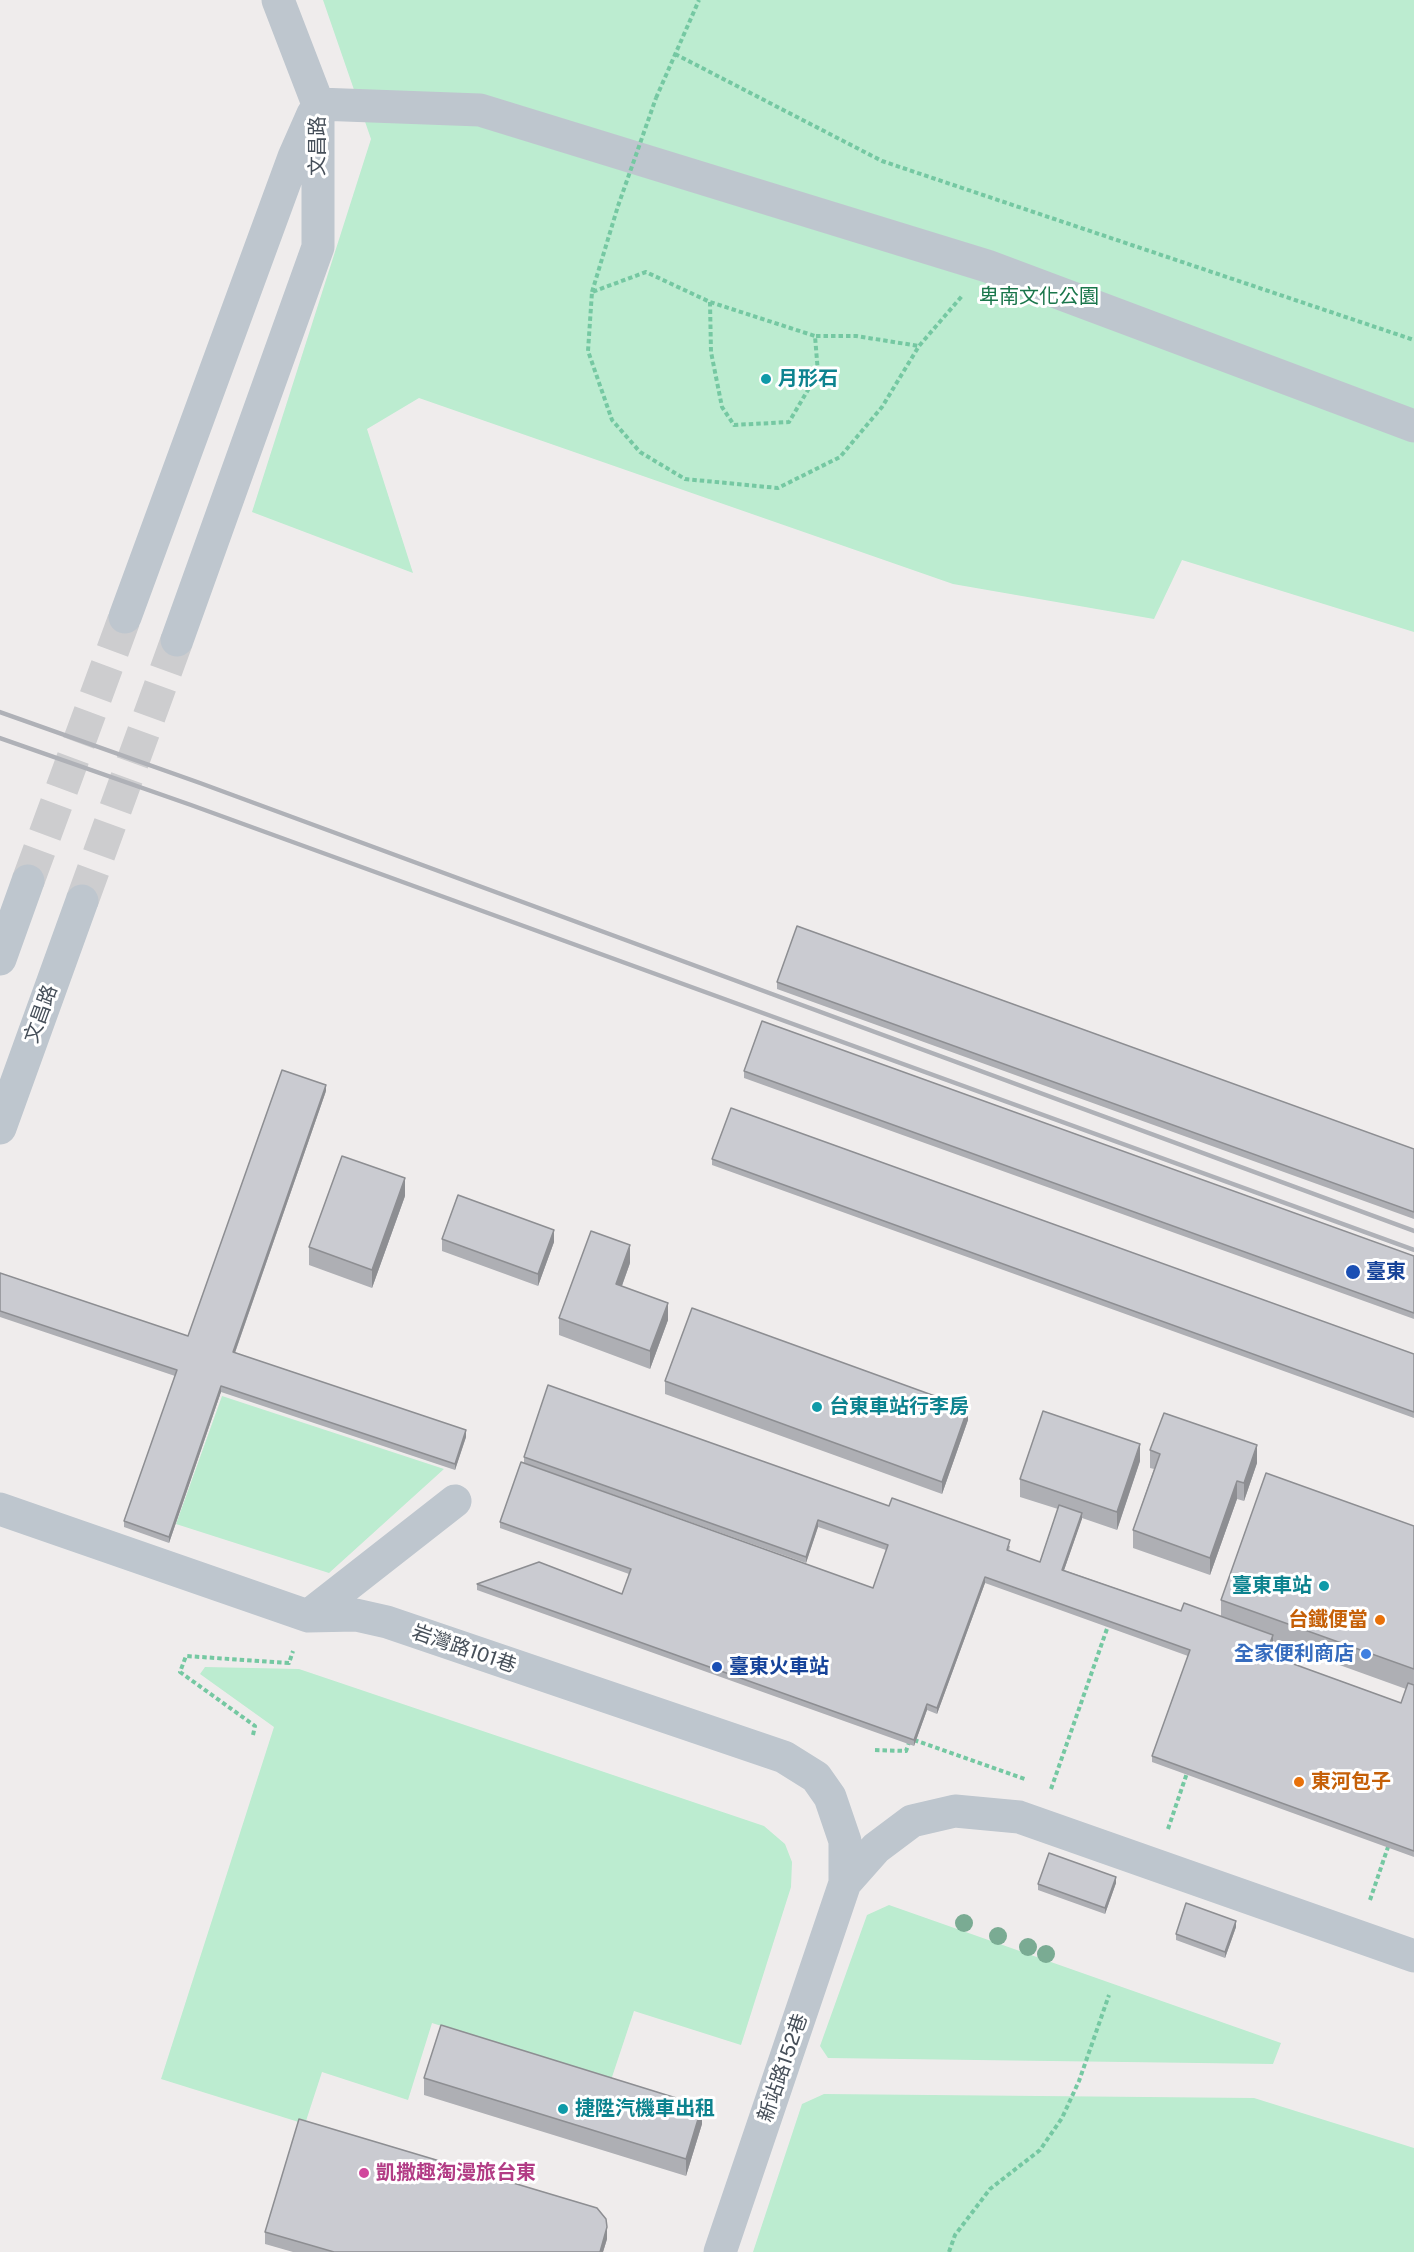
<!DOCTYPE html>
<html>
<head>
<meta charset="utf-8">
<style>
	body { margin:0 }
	canvas { display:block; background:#efecec }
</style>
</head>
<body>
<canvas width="1414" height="2252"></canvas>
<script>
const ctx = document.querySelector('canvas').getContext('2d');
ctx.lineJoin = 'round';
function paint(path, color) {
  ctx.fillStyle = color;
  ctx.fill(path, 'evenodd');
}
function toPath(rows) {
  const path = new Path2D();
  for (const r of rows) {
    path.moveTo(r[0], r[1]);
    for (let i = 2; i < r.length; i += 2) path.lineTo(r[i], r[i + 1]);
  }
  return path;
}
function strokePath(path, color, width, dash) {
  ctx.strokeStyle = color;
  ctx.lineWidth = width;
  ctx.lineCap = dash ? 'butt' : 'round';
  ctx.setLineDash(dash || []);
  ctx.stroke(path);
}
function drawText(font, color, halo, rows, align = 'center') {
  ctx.font = font + ' "Public Sans","Noto Sans TC",sans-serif';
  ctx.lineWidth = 6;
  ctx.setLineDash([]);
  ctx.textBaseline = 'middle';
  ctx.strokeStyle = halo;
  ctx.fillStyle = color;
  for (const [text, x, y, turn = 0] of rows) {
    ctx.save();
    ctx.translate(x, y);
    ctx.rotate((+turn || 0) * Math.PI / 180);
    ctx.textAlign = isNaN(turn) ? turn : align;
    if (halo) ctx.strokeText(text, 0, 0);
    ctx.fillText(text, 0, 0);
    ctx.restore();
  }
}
const green = toPath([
	[323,0,1414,0,1414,632,1182,560,1154,619,953,584,419,398,367,429,413,573,252,512,371,139],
	[222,1396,444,1469,329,1573,176,1524],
	[205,1667,299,1669,764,1826,785,1844,792,1862,791,1887,741,2045,634,2011,611,2080,432,2023,408,2100,322,2072,305,2124,161,2079,274,1727,200,1674],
	[889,1905,1281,2043,1273,2064,828,2058,820,2046,867,1915],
	[824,2094,1254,2098,1414,2148,1414,2252,753,2252,802,2104]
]);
const minorTunnel = toPath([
	[28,881,125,617],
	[82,901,177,640]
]);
const path = toPath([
	[675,54,882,161,1414,340],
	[656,98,699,0],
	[592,292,618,206],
	[710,302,711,352,722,407,734,425,789,422,818,373,815,336,710,302,646,272,592,292,588,351,612,420,640,452,685,479,778,488,840,457,882,407,919,346,962,296],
	[816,336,856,336,919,346],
	[253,1735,255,1726,180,1672,186,1656,289,1663,293,1651],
	[914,1740,1025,1779],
	[875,1750,906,1751,910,1740],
	[1051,1789,1109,1623],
	[1168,1829,1188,1770],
	[1370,1900,1389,1844],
	[949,2252,955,2235,990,2189,1040,2150,1062,2118,1079,2081,1109,1995]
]);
const minor = toPath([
	[318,104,480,110,987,266,1414,426],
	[125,617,294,157,313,114],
	[177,640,318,247,318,104,278,0],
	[0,959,28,881],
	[0,1128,82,901],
	[0,1509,308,1616,356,1615,387,1622,784,1757,816,1777,830,1797,845,1841,845,1883,720,2252],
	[308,1616,455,1501],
	[845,1883,876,1848,912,1821,955,1811,1019,1817,1414,1956]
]);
const rail = toPath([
	[0,712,200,783,1414,1231],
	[0,738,191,805,1414,1250]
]);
const pathBridge = toPath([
	[618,206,656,98]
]);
const trees = [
	[964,1923],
	[998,1936],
	[1028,1947],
	[1046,1954]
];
const wall = toPath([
	[777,982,1414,1149,1414,1219,777,989],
	[744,1071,1414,1256,1414,1319,744,1078],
	[326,1091,235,1353,466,1437,455,1470,221,1392,169,1543,124,1527,124,1521,175,1376,0,1317,0,1273,188,1336],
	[712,1159,1414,1354,1414,1418,712,1165],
	[405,1196,372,1288,309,1265,309,1247],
	[442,1239,554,1242,538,1286,442,1251],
	[630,1263,622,1286,668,1320,650,1369,559,1335,559,1318],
	[665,1381,968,1420,942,1494,665,1394],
	[1150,1450,1257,1463,1244,1501,1237,1499,1210,1575,1133,1548,1133,1530,1154,1469,1150,1468],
	[524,1457,889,1506,1010,1546,1009,1551,1040,1562,1058,1509,1020,1497,1020,1479,1140,1461,1117,1530,1082,1518,1064,1570,1181,1611,1221,1616,1221,1600,1414,1526,1414,1857,1152,1762,1152,1756,1188,1656,985,1583,937,1714,927,1710,914,1746,477,1590,477,1584,622,1594,629,1574,500,1528,500,1522,873,1588,886,1550,818,1527,806,1563,524,1463],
	[1273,1641,1406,1689,1401,1703,1268,1655],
	[1116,1883,1105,1914,1038,1890,1038,1884],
	[1236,1927,1225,1958,1176,1940,1176,1934],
	[424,2078,702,2124,686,2176,424,2095],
	[265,2232,607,2239,603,2252,293,2252,265,2244]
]);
const shadedWall = toPath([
	[326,1085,326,1091,233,1358,233,1352],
	[405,1178,405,1196,372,1288,372,1270],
	[554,1230,554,1242,538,1286,538,1274],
	[630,1245,630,1263,616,1302,616,1284],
	[668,1303,668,1320,650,1369,650,1351],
	[221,1386,221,1392,169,1543,169,1537],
	[968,1408,968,1420,942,1494,942,1482],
	[466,1430,466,1437,455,1470,455,1464],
	[1140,1444,1140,1461,1117,1530,1117,1512],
	[1257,1445,1257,1463,1244,1501,1244,1483],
	[1237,1481,1237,1499,1210,1575,1210,1558],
	[1082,1513,1082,1519,1062,1576,1062,1570],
	[818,1520,818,1527,806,1563,806,1557],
	[985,1577,985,1583,937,1714,937,1708],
	[1273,1635,1273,1641,1266,1660,1266,1654],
	[927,1704,927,1710,914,1746,914,1740],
	[1116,1877,1116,1883,1105,1914,1105,1908],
	[1236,1921,1236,1927,1225,1958,1225,1952],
	[702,2106,702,2124,686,2176,686,2159],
	[607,2227,607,2239,603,2252,600,2252]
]);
const building = toPath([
	[797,926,1414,1149,1414,1212,777,982,797,926],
	[762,1021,1414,1256,1414,1313,744,1071,762,1021],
	[282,1070,326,1085,233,1352,466,1430,455,1464,221,1386,169,1537,124,1521,177,1370,0,1311,0,1273,188,1336,282,1070],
	[731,1108,1414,1354,1414,1412,712,1159,731,1108],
	[342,1156,405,1178,372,1270,309,1247,342,1156],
	[458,1195,554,1230,538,1274,442,1239,458,1195],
	[591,1231,630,1245,616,1284,668,1303,650,1351,559,1318,591,1231],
	[692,1308,968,1408,942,1482,665,1381,692,1308],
	[548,1385,889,1506,892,1498,1010,1540,1007,1550,1040,1562,1059,1505,1082,1513,1062,1570,1181,1611,1184,1603,1273,1635,1266,1654,1401,1703,1408,1683,1414,1685,1414,1851,1152,1756,1190,1650,985,1577,937,1708,927,1704,914,1740,477,1584,539,1562,622,1594,631,1569,500,1522,521,1462,873,1588,888,1545,818,1520,806,1557,524,1457,548,1385],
	[1043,1411,1140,1444,1117,1512,1020,1479,1043,1411],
	[1164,1413,1257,1445,1244,1483,1237,1481,1210,1558,1133,1530,1160,1454,1150,1450,1164,1413],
	[1266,1473,1414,1526,1414,1669,1221,1600,1266,1473],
	[1049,1853,1116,1877,1105,1908,1038,1884,1049,1853],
	[1186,1903,1236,1921,1225,1952,1176,1934,1186,1903],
	[441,2025,702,2106,686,2159,424,2078,441,2025],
	[299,2119,597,2208,606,2219,607,2227,600,2252,334,2252,265,2232,299,2119]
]);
const markers = [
	[766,379,6,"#0f9aa8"],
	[1353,1272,8,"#1a4fb4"],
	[817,1407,6,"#0f9aa8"],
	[1324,1586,6,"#0f9aa8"],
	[1380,1620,6,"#e8710a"],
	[1366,1654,6,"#3f7fe0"],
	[717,1667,6,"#1a4fb4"],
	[1299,1782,6,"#e8710a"],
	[563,2109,6,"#0f9aa8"],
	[364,2173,6,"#d1479c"]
];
const streetNames = [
	["文昌路",318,146,-90],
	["文昌路",41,1014,-70],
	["岩灣路101巷",464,1649,19],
	["新站路152巷",783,2068,-71]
];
const parkNames = [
	["卑南文化公園",1039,297]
];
const cultureNames = [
	["月形石",778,379],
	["台東車站行李房",829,1407],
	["臺東車站",1312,1586,"right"],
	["捷陞汽機車出租",575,2109]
];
const transitNames = [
	["臺東",1366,1272],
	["臺東火車站",729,1667]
];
const foodNames = [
	["台鐵便當",1368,1620],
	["東河包子",1311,1782,"left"]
];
const shopNames = [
	["全家便利商店",1354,1654]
];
const hotelNames = [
	["凱撒趣淘漫旅台東",376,2173]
];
paint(green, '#bcecd0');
strokePath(minorTunnel, '#cdcdcf', 33, [33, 16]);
strokePath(path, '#75c8a2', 4, [4.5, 3]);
strokePath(minor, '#bec6ce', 33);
strokePath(rail, '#afb1b7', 4.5);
strokePath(pathBridge, '#75c8a2', 4, [4.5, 3]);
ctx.fillStyle = '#7aab93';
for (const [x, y] of trees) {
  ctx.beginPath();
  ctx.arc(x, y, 9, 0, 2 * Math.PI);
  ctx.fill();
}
paint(wall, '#aeafb4');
paint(shadedWall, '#8d8e92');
paint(building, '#cacbd1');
strokePath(building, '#8d8e92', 1.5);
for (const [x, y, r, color] of markers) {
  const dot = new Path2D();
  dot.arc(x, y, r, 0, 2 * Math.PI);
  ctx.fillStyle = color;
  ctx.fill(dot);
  strokePath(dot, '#fff', 2);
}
drawText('20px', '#464f59', '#fff', streetNames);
drawText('20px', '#1a764b', '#fff', parkNames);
drawText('bold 20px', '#0d838f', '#fff', cultureNames, 'left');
drawText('bold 20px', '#164399', '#fff', transitNames, 'left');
drawText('bold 20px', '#c56008', '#fff', foodNames, 'right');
drawText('bold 20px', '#366cbe', '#fff', shopNames, 'right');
drawText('bold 20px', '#b23c85', '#fff', hotelNames, 'left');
</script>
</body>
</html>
